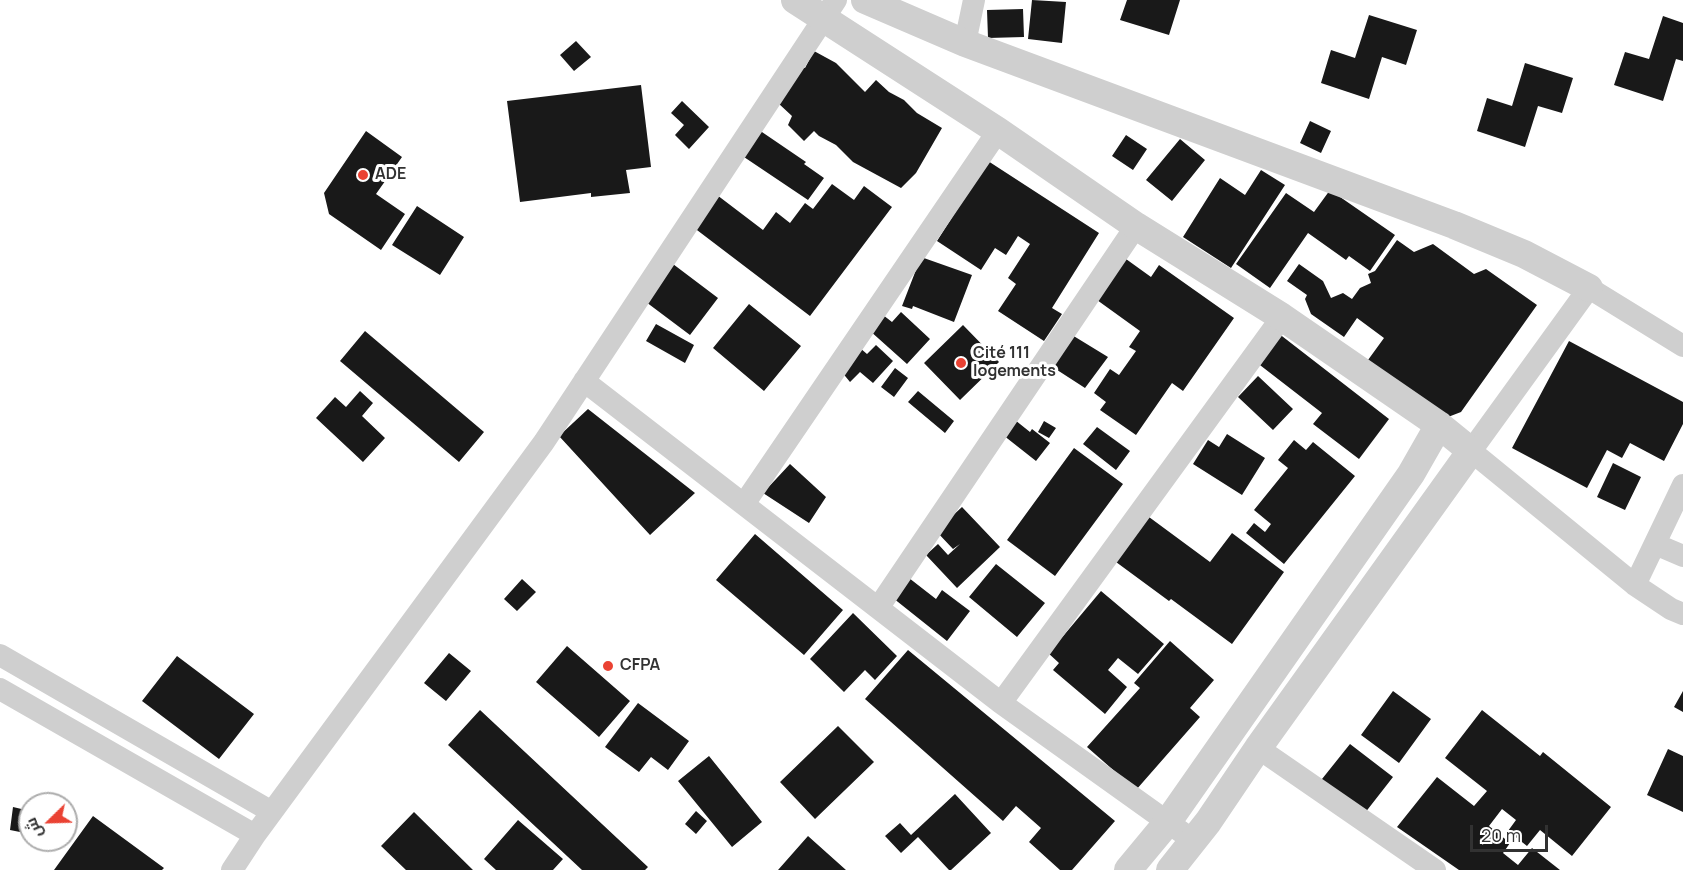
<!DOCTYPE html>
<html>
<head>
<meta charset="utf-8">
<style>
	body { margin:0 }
	#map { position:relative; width:1683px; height:870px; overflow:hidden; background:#fff; font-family:Manrope,Cairo,sans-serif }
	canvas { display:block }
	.north { position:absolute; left:18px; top:792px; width:60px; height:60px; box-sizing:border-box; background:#fff; border:2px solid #adadad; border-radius:50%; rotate:247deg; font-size:16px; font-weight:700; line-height:24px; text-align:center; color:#323232 }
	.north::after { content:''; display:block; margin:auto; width:21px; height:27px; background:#ea4233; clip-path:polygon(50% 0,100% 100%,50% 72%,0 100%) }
	.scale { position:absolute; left:1470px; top:825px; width:78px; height:27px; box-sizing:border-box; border:3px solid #323232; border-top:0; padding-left:8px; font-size:18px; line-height:21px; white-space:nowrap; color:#323232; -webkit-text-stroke:4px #fff; paint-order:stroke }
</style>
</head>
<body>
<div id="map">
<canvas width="1683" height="870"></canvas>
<div class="north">ش</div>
<div class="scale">20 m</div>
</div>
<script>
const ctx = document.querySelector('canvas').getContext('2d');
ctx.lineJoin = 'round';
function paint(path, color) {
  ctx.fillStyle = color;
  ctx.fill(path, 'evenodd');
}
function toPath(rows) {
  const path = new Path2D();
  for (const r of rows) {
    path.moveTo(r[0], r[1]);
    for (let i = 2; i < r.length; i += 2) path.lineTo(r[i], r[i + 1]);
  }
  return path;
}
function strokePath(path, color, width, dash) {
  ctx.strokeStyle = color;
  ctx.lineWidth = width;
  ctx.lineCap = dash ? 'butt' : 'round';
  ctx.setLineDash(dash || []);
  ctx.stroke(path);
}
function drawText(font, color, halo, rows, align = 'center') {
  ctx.font = font + ' Manrope,sans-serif';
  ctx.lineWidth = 6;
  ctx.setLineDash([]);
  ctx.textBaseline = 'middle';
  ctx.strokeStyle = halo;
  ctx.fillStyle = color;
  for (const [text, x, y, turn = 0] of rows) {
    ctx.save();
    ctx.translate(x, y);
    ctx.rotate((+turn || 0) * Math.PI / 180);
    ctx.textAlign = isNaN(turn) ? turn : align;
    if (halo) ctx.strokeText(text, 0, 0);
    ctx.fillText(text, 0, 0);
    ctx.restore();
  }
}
const building = toPath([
	[1032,0,1066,2,1062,43,1028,39],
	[1127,0,1180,0,1169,35,1120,20],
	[1023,9,1024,37,988,38,987,10],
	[1369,15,1417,30,1406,65,1382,57,1369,99,1321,83,1331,50,1355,58],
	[1663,16,1683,23,1683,61,1676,59,1663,101,1614,85,1625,52,1649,59],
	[576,41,591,57,574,71,560,55],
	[814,51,836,63,865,92,876,80,889,92,904,100,917,113,942,128,916,173,901,188,853,162,836,145,819,136,814,131,804,141,788,125,792,116,778,103,799,66,805,68],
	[1525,63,1573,78,1562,113,1538,106,1525,147,1477,131,1487,98,1512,106],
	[641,85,651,167,626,170,630,193,591,197,591,193,520,202,507,101],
	[682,101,709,127,689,149,675,135,684,125,671,113],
	[1310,121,1331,131,1321,153,1300,143],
	[759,130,806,162,804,164,824,178,808,200,741,155],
	[366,131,402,157,376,194,405,214,381,250,329,214,324,193],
	[1126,135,1147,149,1133,170,1112,156],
	[1180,139,1205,160,1172,201,1146,180],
	[988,161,1099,233,1052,308,1062,314,1044,341,998,311,1016,284,1008,278,1030,244,1018,236,1006,255,995,248,981,270,937,241],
	[1261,170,1285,185,1231,268,1183,237,1220,178,1245,195],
	[832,184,854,200,864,186,892,207,810,316,693,227,717,195,763,230,776,212,790,223,805,203,813,209],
	[1330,190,1395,235,1370,271,1349,256,1346,260,1308,233,1270,288,1236,264,1286,193,1314,212],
	[417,206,464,237,440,275,392,245],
	[1397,240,1414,252,1433,244,1474,274,1486,269,1537,305,1461,412,1448,417,1368,360,1384,338,1357,318,1344,337,1311,314,1305,299,1307,295,1287,281,1299,264,1323,281,1331,298,1343,293,1352,299,1360,288,1371,283,1368,274,1375,271],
	[921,257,972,275,954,322,913,306,912,309,902,306],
	[1126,259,1151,277,1159,265,1234,318,1183,391,1172,383,1136,435,1100,410,1106,402,1094,393,1110,369,1119,375,1136,351,1129,347,1140,331,1097,300],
	[669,261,718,298,690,335,646,302],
	[749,304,801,346,764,391,713,348],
	[901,312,930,339,907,364,869,330,883,315,892,322],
	[656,324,694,345,685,363,646,341],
	[963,325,999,362,960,400,924,363],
	[365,331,484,432,459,462,340,361],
	[1278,333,1389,419,1359,459,1313,424,1322,413,1256,362],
	[1072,335,1108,357,1085,388,1051,366],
	[1569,341,1683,402,1683,424,1664,461,1630,443,1622,458,1607,450,1587,488,1512,448],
	[876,345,893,361,873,383,860,372,850,382,841,371,860,348,867,354],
	[895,368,908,378,894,397,881,387],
	[1258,376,1293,409,1273,430,1238,397],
	[360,391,373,403,362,416,385,438,363,462,316,418,335,397,346,407],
	[918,391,954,421,945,433,908,402],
	[588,409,695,493,650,535,559,436],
	[1015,420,1030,432,1032,429,1050,443,1036,461,1003,435],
	[1044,421,1056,428,1049,438,1038,432],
	[1097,427,1130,451,1116,470,1083,444],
	[1227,434,1265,458,1242,495,1193,464,1208,440,1219,447],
	[1294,440,1306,450,1313,442,1355,476,1284,564,1246,533,1254,523,1265,532,1271,524,1254,510,1288,468,1278,460],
	[1074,448,1123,484,1055,576,1007,540],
	[1613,463,1641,477,1625,510,1597,497],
	[790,464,826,497,809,523,763,493],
	[962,507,1000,547,957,588,926,555,938,544,948,555,960,544,953,549,936,531],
	[1149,517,1210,562,1232,533,1284,572,1232,644,1171,599,1169,601,1116,562],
	[755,534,843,610,804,655,716,580],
	[996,564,1045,603,1017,637,969,597],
	[909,578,936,599,942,590,970,611,947,641,893,598],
	[522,579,536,592,517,611,504,599],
	[1101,591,1164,644,1138,674,1118,658,1108,670,1127,687,1105,714,1053,670,1059,663,1047,652,1064,635],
	[853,613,897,656,875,680,865,670,844,692,810,659],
	[1170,641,1214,680,1190,708,1200,717,1136,790,1087,747,1140,688,1134,683],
	[567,646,630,701,599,737,536,682],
	[908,650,1115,821,1072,870,1060,870,1029,842,1041,828,1016,806,1003,821,865,699],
	[449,653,471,671,446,701,424,683],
	[177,656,254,714,219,759,142,701],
	[1393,691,1431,719,1399,763,1361,735],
	[1683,691,1683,712,1674,707],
	[638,703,689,741,668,770,651,757,639,772,605,747],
	[480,710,648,867,645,870,582,870,448,745],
	[1482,710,1540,756,1543,752,1611,807,1572,856,1540,830,1527,846,1508,831,1516,820,1502,809,1489,826,1510,843,1503,853,1518,865,1532,848,1560,870,1459,870,1397,827,1437,777,1474,806,1487,791,1445,758],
	[838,726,874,762,815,819,780,782],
	[1350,744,1393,777,1361,818,1318,784],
	[1668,749,1683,756,1683,812,1647,795],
	[709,756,762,822,732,847,678,781],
	[955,794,991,833,951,870,949,870,918,837,901,853,885,836,900,823,911,835],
	[13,807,30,811,30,834,10,830],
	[696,811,707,821,696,834,685,824],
	[414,812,473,870,406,870,381,846],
	[93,816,164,868,162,870,54,870],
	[518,820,563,859,553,870,496,870,484,859],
	[808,836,846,870,778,870]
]);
const minor = toPath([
	[965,43,974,0],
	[1683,346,1589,288,1471,451,1635,585,1671,609,1683,614],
	[584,381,1001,703,1194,841],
	[744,504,998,131],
	[1655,544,1683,556],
	[1635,585,1683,485],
	[878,608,1136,226],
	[0,655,272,812],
	[0,689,255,835],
	[1001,703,1282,317],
	[1258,748,1435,870],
	[232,870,255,835,544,442,836,0]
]);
const tertiary = toPath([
	[795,0,998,131,1136,226,1282,317,1439,425,1471,451,1258,748,1208,822,1170,870],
	[865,0,965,43,1454,225,1524,254,1589,288],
	[1128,870,1167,823,1411,474,1439,425]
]);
const markers = [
	[363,175,6,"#ea4233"],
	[961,363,6,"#ea4233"],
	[608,666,6,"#ea4233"]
];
const poiNames = [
	["ADE",375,175],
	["Cité 111",973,354],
	["logements",973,372],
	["CFPA",620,666]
];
paint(building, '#191919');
strokePath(minor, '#cfcfcf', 22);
strokePath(tertiary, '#cfcfcf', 28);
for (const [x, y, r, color] of markers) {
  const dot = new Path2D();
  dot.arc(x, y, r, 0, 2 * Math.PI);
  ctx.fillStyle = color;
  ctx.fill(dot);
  strokePath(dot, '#fff', 2);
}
drawText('bold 16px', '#323232', '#fff', poiNames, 'left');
</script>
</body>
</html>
